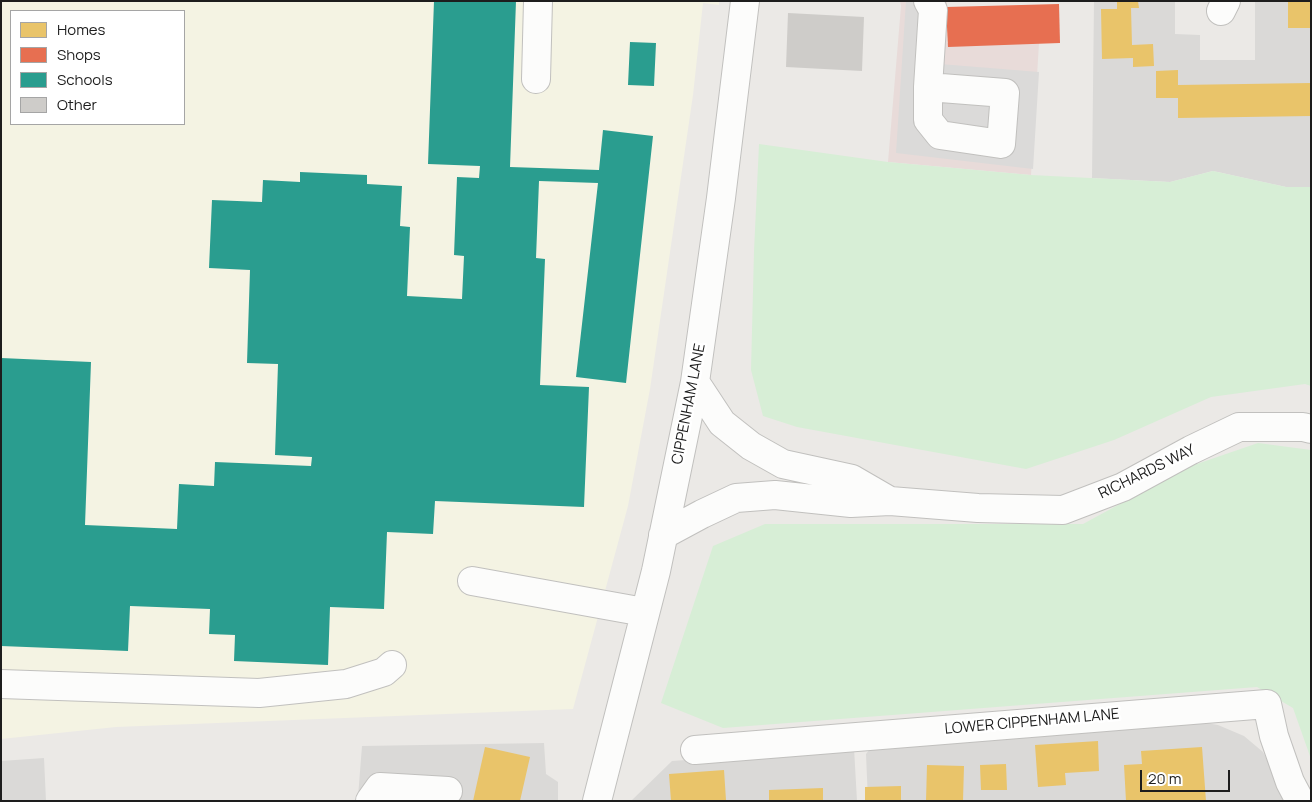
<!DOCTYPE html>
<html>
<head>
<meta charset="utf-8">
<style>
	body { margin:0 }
	#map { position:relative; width:1312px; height:802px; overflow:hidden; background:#ebe9e6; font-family:Manrope,sans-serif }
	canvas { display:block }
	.frame { position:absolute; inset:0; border:2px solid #1d1d1d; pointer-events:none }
	.legend { position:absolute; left:10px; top:10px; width:175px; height:115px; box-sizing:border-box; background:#fff; border:1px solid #a5a5a5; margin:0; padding:6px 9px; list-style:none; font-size:15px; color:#1d1d1d }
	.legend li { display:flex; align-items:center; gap:10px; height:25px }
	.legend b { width:25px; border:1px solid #a5a5a5 }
	.scale { position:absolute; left:1140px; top:770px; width:90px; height:22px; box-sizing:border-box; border:2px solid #1d1d1d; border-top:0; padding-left:6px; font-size:15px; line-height:18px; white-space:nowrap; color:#1d1d1d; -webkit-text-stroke:4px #fff; paint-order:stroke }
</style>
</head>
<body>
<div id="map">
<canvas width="1312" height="802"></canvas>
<div class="frame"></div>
<ul class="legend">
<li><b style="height:14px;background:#e9c46a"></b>Homes</li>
<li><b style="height:14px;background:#e76f51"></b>Shops</li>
<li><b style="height:14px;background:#2a9d8f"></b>Schools</li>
<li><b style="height:14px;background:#ceccc9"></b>Other</li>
</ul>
<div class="scale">20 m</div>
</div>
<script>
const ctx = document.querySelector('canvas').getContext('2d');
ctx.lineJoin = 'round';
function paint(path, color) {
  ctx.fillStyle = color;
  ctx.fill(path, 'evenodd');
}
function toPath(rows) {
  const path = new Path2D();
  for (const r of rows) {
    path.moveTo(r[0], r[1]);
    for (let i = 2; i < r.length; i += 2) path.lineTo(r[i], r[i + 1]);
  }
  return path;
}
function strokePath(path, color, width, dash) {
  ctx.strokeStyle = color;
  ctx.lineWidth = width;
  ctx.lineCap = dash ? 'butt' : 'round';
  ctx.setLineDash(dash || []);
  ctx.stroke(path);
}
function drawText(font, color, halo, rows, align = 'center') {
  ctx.font = font + ' Manrope,sans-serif';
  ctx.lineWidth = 5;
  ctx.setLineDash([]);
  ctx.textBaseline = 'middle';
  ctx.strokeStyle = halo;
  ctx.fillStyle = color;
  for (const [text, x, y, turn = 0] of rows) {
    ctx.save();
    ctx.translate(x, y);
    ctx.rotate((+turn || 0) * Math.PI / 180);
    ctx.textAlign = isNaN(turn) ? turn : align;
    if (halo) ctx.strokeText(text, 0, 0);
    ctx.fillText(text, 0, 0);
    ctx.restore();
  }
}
const residential = toPath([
	[1094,1,1175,1,1175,34,1200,35,1200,60,1255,60,1255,1,1311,1,1311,187,1286,187,1213,171,1170,182,1092,178],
	[1183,719,1218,725,1244,736,1263,752,1276,777,1283,801,868,801,866,754,872,746],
	[544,743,546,774,558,782,558,801,356,801,358,797,362,746],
	[854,748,857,801,631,801,672,761],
	[44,758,46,801,1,801,1,761]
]);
const commercial = toPath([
	[900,1,947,1,947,43,1039,43,1031,175,888,162,901,6]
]);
const education = toPath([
	[1,1,719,1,719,5,703,3,693,95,650,389,628,506,573,709,116,727,1,739],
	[11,11,184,11,184,124,11,124]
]);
const park = toPath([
	[759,144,888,162,1031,175,1170,182,1213,171,1286,187,1311,187,1311,386,1305,384,1211,397,1114,440,1026,469,797,427,763,416,751,370,754,251],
	[1258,443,1311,450,1311,759,1293,708,1257,687,723,728,661,703,713,546,765,524,1083,524,1188,467]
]);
const parking = toPath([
	[906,1,943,1,940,64,1039,72,1033,169,896,153]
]);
const homes = toPath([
	[1117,1,1138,1,1139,8,1131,8,1132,45,1153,44,1154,66,1133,67,1133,58,1102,59,1101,9,1117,9],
	[1288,1,1311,1,1311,28,1288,28],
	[1178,70,1178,85,1311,83,1311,116,1178,118,1178,98,1156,98,1156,71],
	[1098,741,1099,771,1065,773,1066,785,1038,787,1035,745],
	[485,747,530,757,520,801,473,801],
	[1202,747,1206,801,1126,801,1124,765,1142,764,1141,751],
	[1006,764,1007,790,981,790,980,765],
	[927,765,964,766,963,801,926,801],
	[724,770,726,800,671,801,669,774],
	[901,786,901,801,865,801,865,787],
	[823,788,823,801,769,801,769,790]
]);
const shops = toPath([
	[1059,4,1060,43,948,47,946,7]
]);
const schools = toPath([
	[434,1,516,1,510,167,599,170,603,130,653,136,626,383,576,377,598,183,539,181,536,258,545,259,540,385,589,387,584,507,435,501,433,534,387,532,384,609,330,607,328,665,234,661,235,635,209,634,210,609,130,606,128,651,1,646,1,358,91,362,85,525,177,529,179,484,214,486,215,462,311,466,312,457,275,455,278,364,247,363,250,270,209,268,212,200,262,202,263,180,300,182,300,172,367,175,367,184,402,186,400,226,410,227,407,296,462,299,464,256,454,255,457,177,479,178,480,166,428,164],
	[630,42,656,43,654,86,628,85]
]);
const building = toPath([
	[788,13,864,17,862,71,786,67]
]);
const minor = toPath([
	[928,1,933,10,928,87,928,120,940,135,1001,144,1005,93,928,87],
	[1221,11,1226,1],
	[536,79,538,1],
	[695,382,722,423,751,446,783,464,852,479,890,501],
	[663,535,702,514,736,498,775,495,851,503,890,501,978,508,1063,510,1123,487,1191,450,1239,427,1303,427,1311,429],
	[472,581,644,612],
	[1,684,259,693,346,684,384,672,392,665],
	[695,750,1267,704,1274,736,1290,782,1300,801],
	[370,801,380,787,448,791],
	[597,801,656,571,695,382,721,198,745,1]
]);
const streetNames = [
	["CIPPENHAM LANE",689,404,-79],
	["RICHARDS WAY",1147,472,-26],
	["LOWER CIPPENHAM LANE",1032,722,-5]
];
paint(residential, '#dad9d7');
paint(commercial, '#e8dbd9');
paint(education, '#f4f3e3');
paint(park, '#d7eed6');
paint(parking, '#dbdad9');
paint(homes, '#e9c46a');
paint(shops, '#e76f51');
paint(schools, '#2a9d8f');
paint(building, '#ceccc9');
strokePath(minor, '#c1c0be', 30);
strokePath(minor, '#fcfcfb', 28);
drawText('15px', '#1d1d1d', '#fff', streetNames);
</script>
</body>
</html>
